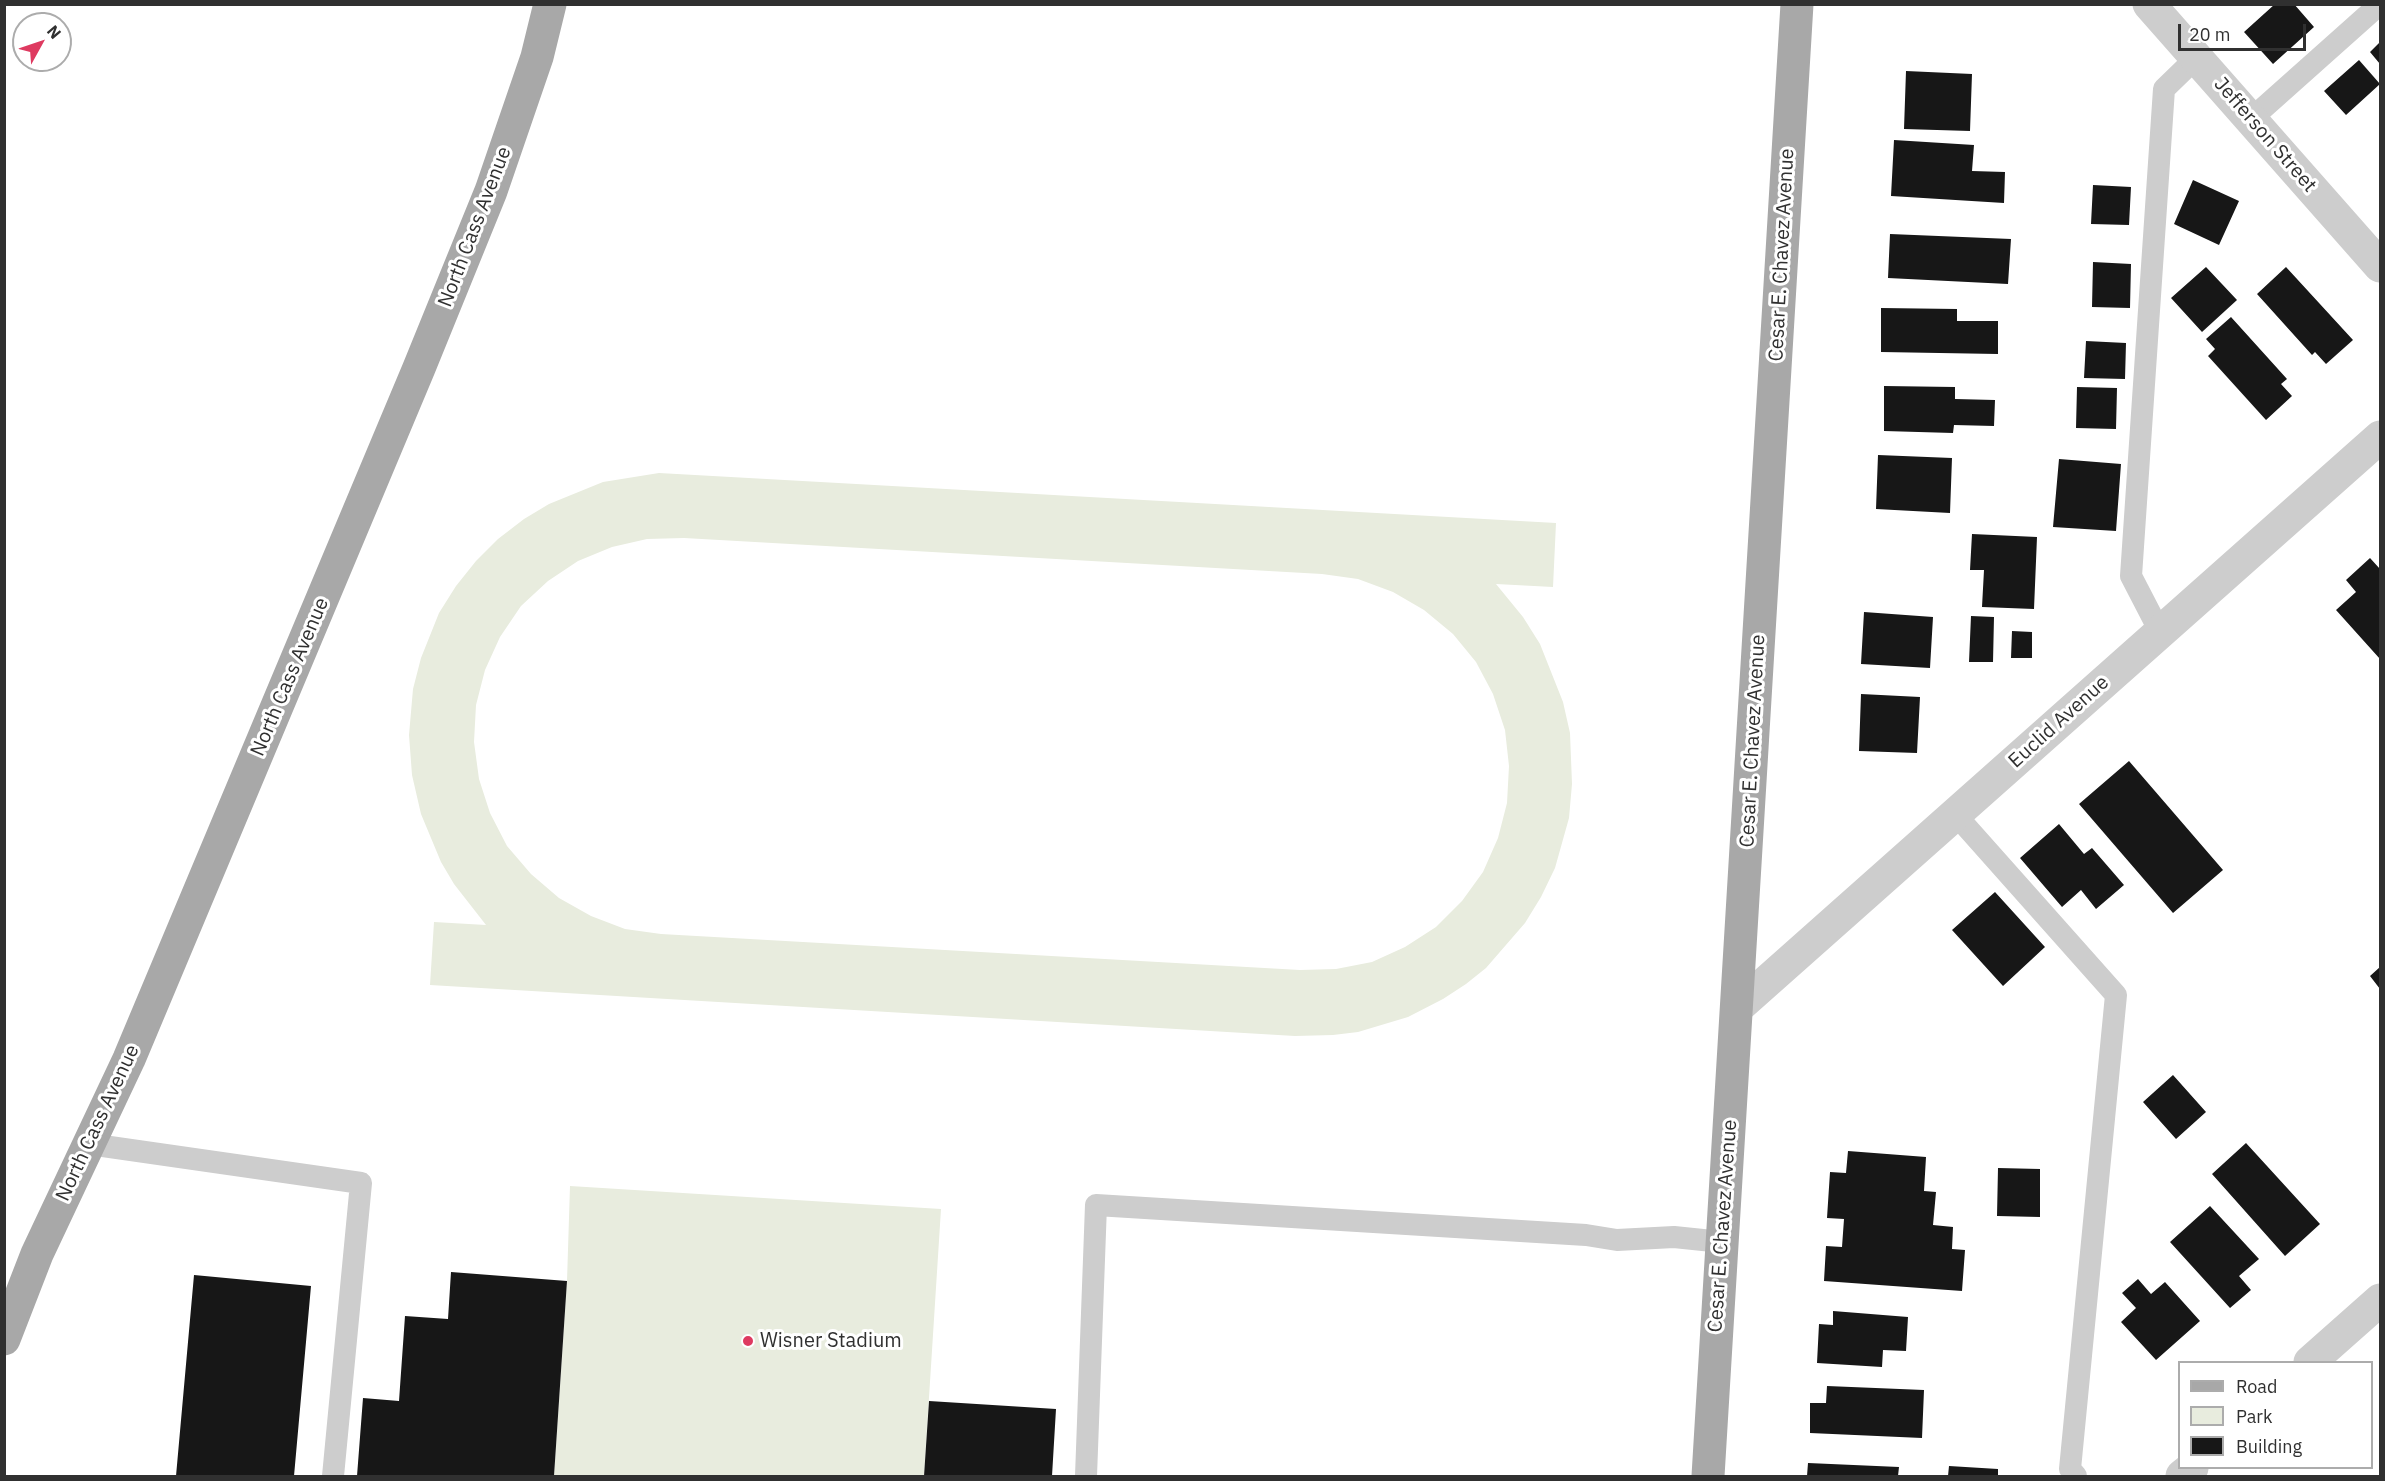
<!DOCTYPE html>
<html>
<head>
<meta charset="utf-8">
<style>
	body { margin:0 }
	#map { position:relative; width:2385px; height:1481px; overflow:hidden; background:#fff; font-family:"IBM Plex Sans",sans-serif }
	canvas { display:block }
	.frame { position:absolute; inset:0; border:6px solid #303030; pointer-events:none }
	.legend { position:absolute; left:2178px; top:1361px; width:195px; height:108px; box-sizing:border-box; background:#fff; border:2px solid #acacac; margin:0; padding:8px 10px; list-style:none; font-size:18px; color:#303030 }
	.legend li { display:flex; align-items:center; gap:12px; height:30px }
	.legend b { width:30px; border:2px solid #acacac }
	.north { position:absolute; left:12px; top:12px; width:60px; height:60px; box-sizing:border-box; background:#fff; border:2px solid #acacac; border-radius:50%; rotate:50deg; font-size:16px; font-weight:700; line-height:24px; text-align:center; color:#303030 }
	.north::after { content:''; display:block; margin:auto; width:21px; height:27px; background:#de3a60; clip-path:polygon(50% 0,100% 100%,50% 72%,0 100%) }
	.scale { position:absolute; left:2178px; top:24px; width:128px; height:27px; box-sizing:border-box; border:3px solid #303030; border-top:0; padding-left:8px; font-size:18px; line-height:21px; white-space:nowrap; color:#303030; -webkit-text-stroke:4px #fff; paint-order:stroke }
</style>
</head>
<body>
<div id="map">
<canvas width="2385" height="1481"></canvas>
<div class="frame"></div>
<ul class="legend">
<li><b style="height:8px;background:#a8a8a8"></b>Road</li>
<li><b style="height:16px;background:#e8ecde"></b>Park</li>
<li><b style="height:16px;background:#171717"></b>Building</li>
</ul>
<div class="north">N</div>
<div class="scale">20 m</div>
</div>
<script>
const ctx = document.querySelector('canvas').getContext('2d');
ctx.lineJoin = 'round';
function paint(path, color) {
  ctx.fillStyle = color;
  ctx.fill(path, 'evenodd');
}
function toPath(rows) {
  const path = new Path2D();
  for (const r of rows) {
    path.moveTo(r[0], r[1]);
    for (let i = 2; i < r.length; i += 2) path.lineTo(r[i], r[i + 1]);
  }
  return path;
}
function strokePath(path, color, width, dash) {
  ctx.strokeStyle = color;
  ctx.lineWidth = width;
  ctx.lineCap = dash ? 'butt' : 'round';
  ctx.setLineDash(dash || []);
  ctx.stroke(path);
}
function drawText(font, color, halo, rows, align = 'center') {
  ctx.font = font + ' "IBM Plex Sans",sans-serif';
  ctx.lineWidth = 6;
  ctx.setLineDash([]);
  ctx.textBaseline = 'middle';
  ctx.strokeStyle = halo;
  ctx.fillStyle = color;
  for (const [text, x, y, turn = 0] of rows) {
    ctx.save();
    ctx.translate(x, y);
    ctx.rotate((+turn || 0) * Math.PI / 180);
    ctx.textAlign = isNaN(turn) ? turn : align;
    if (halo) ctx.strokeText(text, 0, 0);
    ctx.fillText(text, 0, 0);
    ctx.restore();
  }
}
const green = toPath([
	[659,473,1556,523,1553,587,1496,584,1523,617,1540,644,1563,702,1570,733,1572,784,1569,818,1555,868,1541,897,1525,923,1486,968,1466,984,1443,999,1408,1017,1358,1032,1333,1035,1295,1036,430,985,434,922,486,925,454,884,441,862,421,814,412,775,409,735,413,689,421,658,439,613,456,586,476,561,498,539,524,519,549,504,603,482],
	[684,538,1322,574,1358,579,1393,592,1424,610,1453,634,1476,662,1493,694,1505,730,1509,766,1507,803,1498,838,1483,872,1462,901,1436,927,1405,947,1372,962,1336,969,1300,970,661,934,625,929,591,916,559,898,531,874,507,846,490,813,479,779,474,742,476,705,485,670,500,637,521,606,548,581,578,561,612,547,647,539],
	[570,1186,941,1209,924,1476,554,1476,567,1281]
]);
const building = toPath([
	[2275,4,2294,4,2314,27,2273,64,2244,32],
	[2380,42,2380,64,2370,52],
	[2359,60,2380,84,2346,115,2324,91],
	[1906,71,1972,74,1970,131,1904,129],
	[1894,140,1974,145,1972,171,2005,172,2004,203,1891,196],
	[2193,180,2239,201,2219,245,2174,224],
	[2093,185,2131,187,2129,225,2091,224],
	[1890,234,2011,239,2008,284,1888,278],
	[2093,262,2131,264,2130,308,2092,307],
	[2206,267,2237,300,2202,332,2171,298],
	[2286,267,2353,340,2326,364,2315,352,2312,355,2257,294],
	[1881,308,1957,309,1957,321,1998,321,1998,354,1881,352],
	[2231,317,2287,379,2281,384,2292,396,2266,420,2208,356,2215,349,2206,339],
	[2086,341,2126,343,2125,379,2084,378],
	[1884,386,1955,387,1955,399,1995,400,1994,426,1954,425,1953,433,1884,431],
	[2077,387,2117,388,2116,429,2076,428],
	[1878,455,1952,458,1950,513,1876,509],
	[2059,459,2121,464,2116,531,2053,527],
	[1972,534,2037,537,2034,609,1982,607,1984,570,1970,570],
	[2370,558,2380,569,2380,659,2336,610,2356,592,2346,580],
	[1864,612,1933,617,1930,668,1861,664],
	[1971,616,1994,617,1993,662,1969,662],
	[2012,631,2032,632,2032,658,2011,658],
	[1861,694,1920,697,1917,753,1859,751],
	[2129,761,2223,870,2173,913,2079,804],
	[2059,824,2084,854,2092,848,2124,885,2096,909,2081,890,2062,907,2020,858],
	[1995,892,2045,947,2003,986,1952,930],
	[2380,967,2380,989,2370,976],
	[2173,1075,2206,1112,2176,1139,2143,1102],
	[2246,1143,2320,1224,2285,1256,2212,1174],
	[1848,1151,1926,1157,1924,1191,1936,1192,1933,1225,1953,1227,1952,1249,1965,1250,1962,1291,1824,1281,1826,1246,1842,1247,1844,1219,1827,1218,1830,1172,1846,1173],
	[1998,1168,2040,1169,2040,1217,1997,1216],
	[2210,1206,2259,1259,2239,1276,2251,1290,2230,1308,2170,1242],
	[451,1272,567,1281,554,1476,357,1476,363,1398,399,1401,405,1316,448,1319],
	[194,1275,311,1286,294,1476,176,1476],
	[2138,1279,2151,1294,2165,1282,2200,1321,2156,1360,2121,1322,2136,1308,2122,1293],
	[1833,1311,1908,1317,1906,1351,1883,1350,1882,1367,1817,1363,1819,1324,1833,1325],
	[1827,1386,1924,1390,1922,1438,1810,1433,1810,1403,1826,1403],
	[929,1401,1056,1409,1052,1476,924,1476],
	[1808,1463,1899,1467,1898,1476,1807,1476],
	[1949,1466,1998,1469,1998,1476,1948,1476]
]);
const lane = toPath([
	[2251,119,2380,4],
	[2160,632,2131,576,2164,89,2196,58],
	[1955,814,2116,995,2070,1469,2076,1476],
	[89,1144,361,1183,333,1476],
	[1086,1476,1096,1205,1586,1235,1617,1240,1674,1237,1722,1242]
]);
const street = toPath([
	[2149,4,2380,266],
	[1737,1008,2380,437],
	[2310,1362,2380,1300],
	[2182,1476,2192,1468]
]);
const primary = toPath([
	[4,1339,37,1254,129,1059,419,368,491,191,537,57,550,4],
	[1708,1476,1797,4]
]);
const markers = [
	[748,1341,6,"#de3a60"]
];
const streetNames = [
	["Jefferson Street",2265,135,49],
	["North Cass Avenue",475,227,-69],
	["Cesar E. Chavez Avenue",1782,255,-87],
	["North Cass Avenue",290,677,-67],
	["Euclid Avenue",2059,722,-42],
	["Cesar E. Chavez Avenue",1753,741,-87],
	["North Cass Avenue",98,1123,-65],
	["Cesar E. Chavez Avenue",1723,1226,-86]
];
const poiNames = [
	["Wisner Stadium",760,1341]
];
paint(green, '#e8ecde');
paint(building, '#171717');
strokePath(lane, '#cdcdcd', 22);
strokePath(street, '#cdcdcd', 33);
strokePath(primary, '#a8a8a8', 33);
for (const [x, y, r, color] of markers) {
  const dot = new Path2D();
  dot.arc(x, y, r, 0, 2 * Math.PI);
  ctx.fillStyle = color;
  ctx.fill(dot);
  strokePath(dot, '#fff', 2);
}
drawText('20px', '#303030', '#fff', streetNames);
drawText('20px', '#303030', '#fff', poiNames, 'left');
</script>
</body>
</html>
